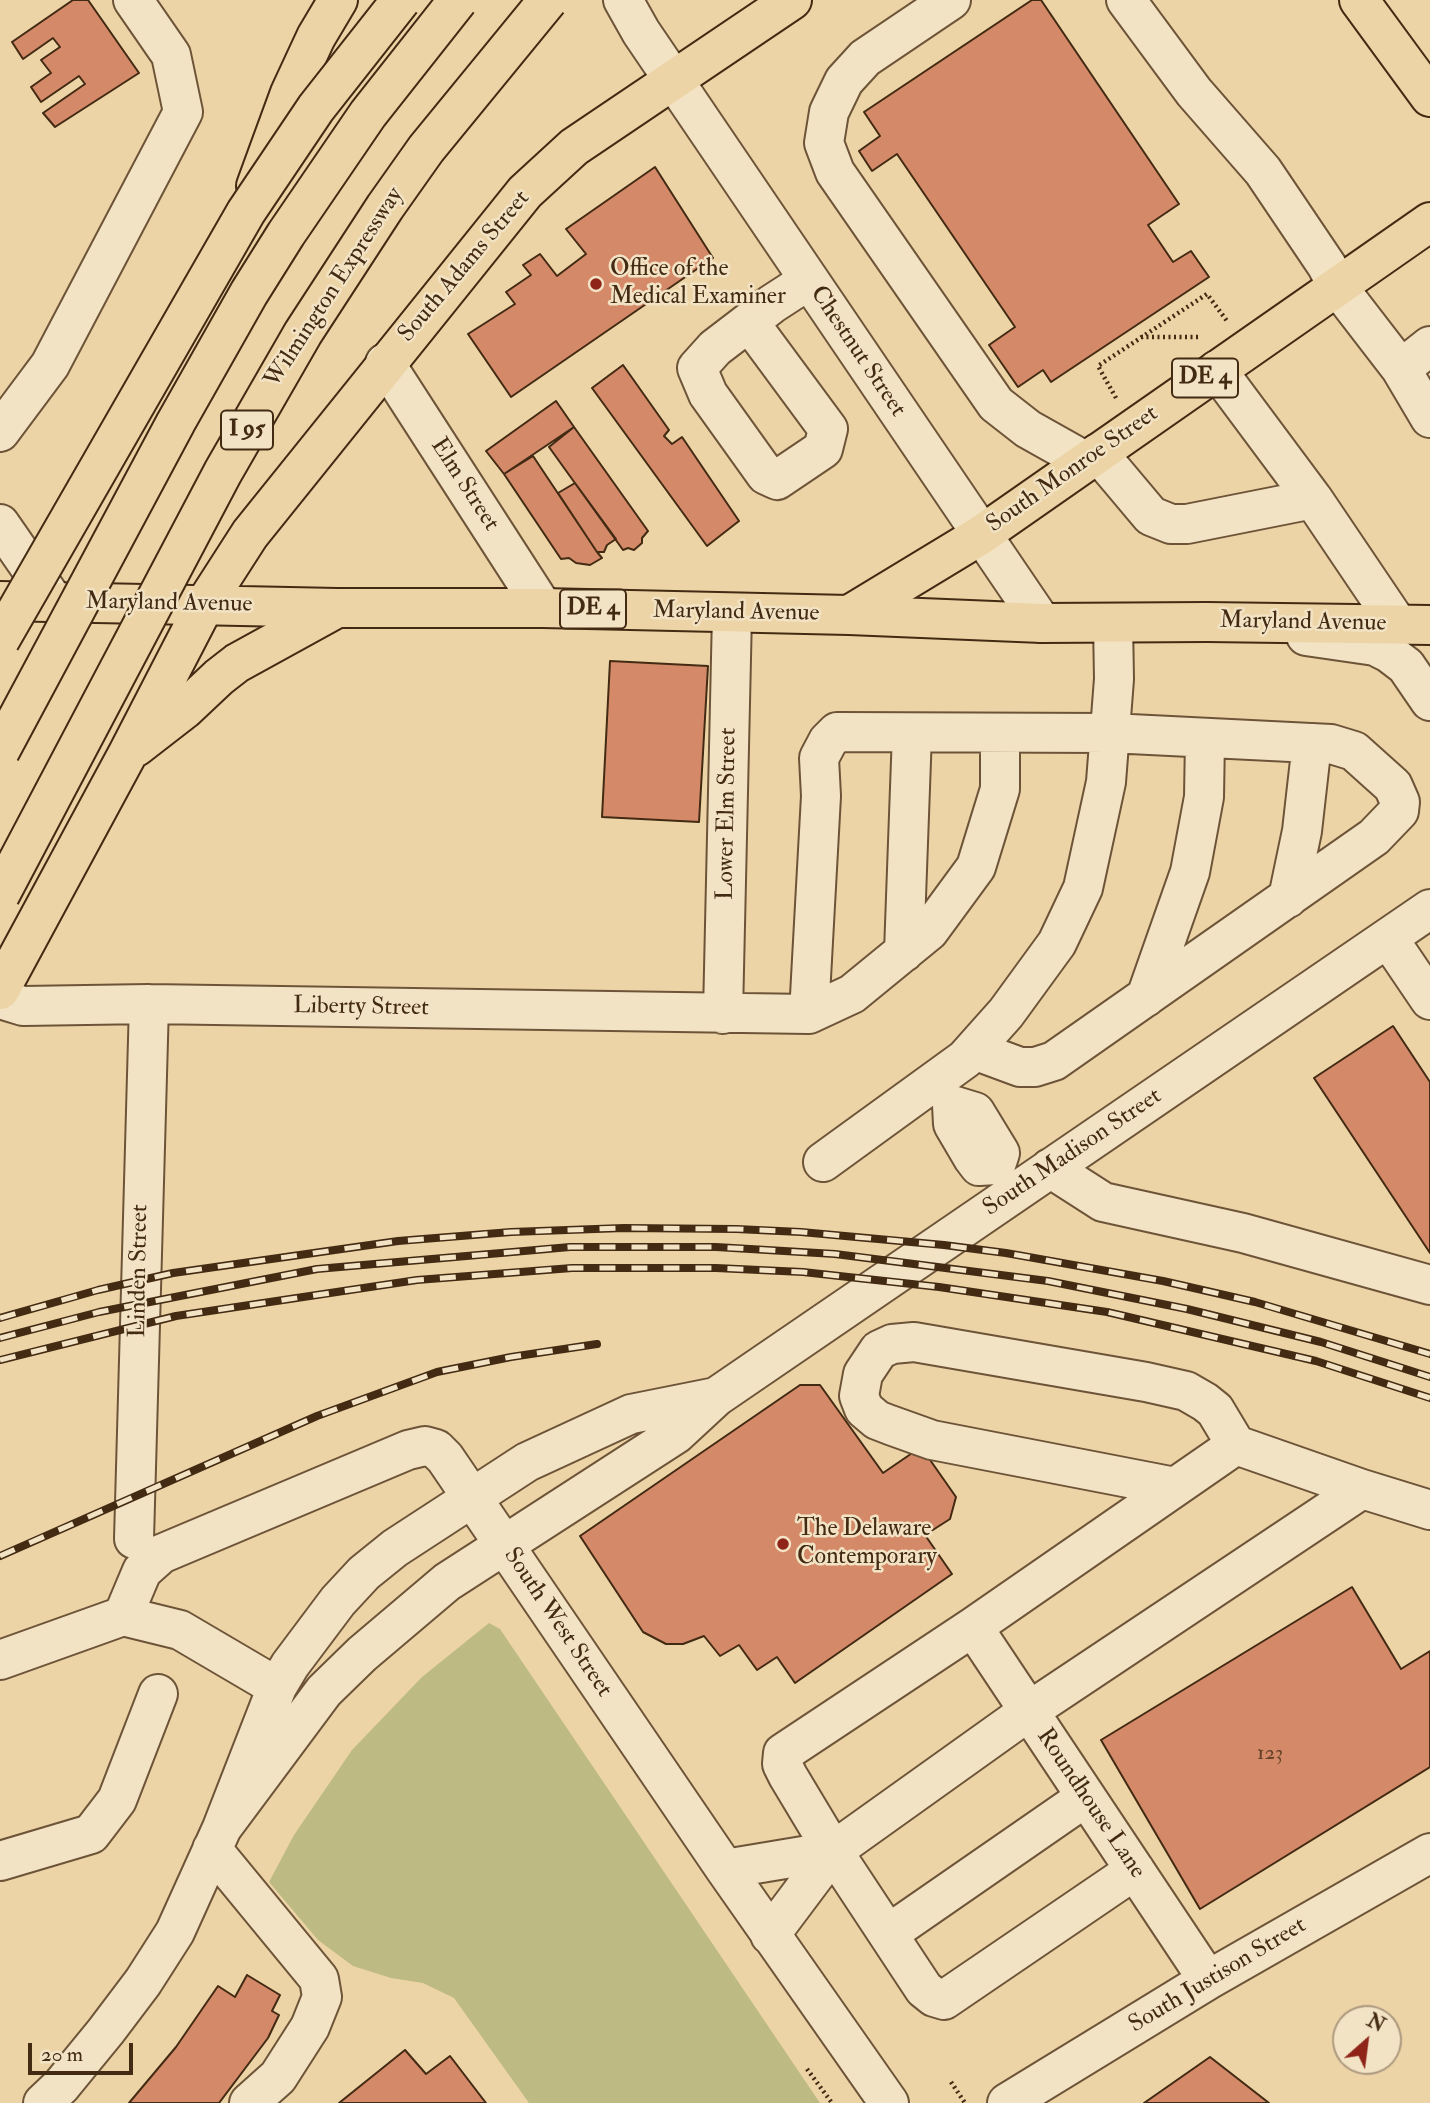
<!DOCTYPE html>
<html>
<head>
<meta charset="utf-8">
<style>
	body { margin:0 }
	#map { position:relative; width:1430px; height:2103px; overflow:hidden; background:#ecd4a6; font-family:"IM FELL Double Pica",serif }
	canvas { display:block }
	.north { position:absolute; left:1332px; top:2005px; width:70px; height:70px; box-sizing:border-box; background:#f3e3c5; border:2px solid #ad997e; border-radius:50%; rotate:28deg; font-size:19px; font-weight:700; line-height:28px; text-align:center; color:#432a13 }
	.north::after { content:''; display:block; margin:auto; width:24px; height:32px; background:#8f2418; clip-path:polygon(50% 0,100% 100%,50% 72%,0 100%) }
	.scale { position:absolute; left:28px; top:2043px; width:105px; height:32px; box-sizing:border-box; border:4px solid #432a13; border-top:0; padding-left:9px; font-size:21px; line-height:24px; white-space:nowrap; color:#432a13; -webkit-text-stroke:5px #f3e3c5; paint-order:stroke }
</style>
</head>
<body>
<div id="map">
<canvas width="1430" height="2103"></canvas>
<div class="north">N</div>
<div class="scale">20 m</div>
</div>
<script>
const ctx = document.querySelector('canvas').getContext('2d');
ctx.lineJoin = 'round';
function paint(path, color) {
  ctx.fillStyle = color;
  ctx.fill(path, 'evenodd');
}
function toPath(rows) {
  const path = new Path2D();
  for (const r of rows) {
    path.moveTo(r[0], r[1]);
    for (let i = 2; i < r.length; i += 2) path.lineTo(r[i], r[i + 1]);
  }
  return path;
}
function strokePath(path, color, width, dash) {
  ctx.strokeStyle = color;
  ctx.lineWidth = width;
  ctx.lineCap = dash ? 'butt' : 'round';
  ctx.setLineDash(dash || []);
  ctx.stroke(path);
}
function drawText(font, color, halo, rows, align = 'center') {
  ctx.font = font + ' "IM FELL Double Pica",serif';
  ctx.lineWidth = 5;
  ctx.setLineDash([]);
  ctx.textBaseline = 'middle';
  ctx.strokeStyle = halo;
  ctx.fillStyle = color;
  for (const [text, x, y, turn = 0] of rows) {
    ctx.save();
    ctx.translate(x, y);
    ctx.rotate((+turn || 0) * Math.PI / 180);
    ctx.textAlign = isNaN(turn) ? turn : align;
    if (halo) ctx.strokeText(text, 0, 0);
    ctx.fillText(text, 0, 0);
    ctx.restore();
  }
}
const green = toPath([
	[489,1623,500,1629,820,2103,529,2103,454,1998,423,1983,391,1978,353,1966,318,1940,269,1882,294,1835,352,1750,422,1677]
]);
const building = toPath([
	[73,0,88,0,139,73,55,127,43,113,85,84,79,76,41,102,31,87,51,73,41,60,60,47,53,38,23,59,12,42,73,0],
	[1032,0,1041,0,1179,204,1148,225,1173,262,1191,251,1209,277,1051,382,1043,370,1018,387,989,345,1015,327,897,154,872,171,859,151,880,136,864,112,1032,0],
	[655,167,713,258,511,397,468,334,515,304,506,292,531,275,523,265,540,254,557,276,586,254,566,229,655,167],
	[623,365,669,430,664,436,672,444,682,437,739,521,707,546,592,388,623,365],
	[556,401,574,427,504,474,486,451,556,401],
	[574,427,648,531,642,538,642,543,634,550,628,548,623,550,549,447,574,427],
	[533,456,597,552,602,558,590,565,576,563,569,558,561,559,504,474,533,456],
	[575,483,616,539,607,545,604,552,597,552,558,493,575,483],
	[610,661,708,666,699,822,602,817,610,661],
	[1393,1026,1430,1082,1430,1253,1314,1078,1393,1026],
	[800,1385,820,1385,883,1473,921,1447,956,1497,950,1519,925,1535,952,1574,795,1683,777,1657,757,1670,739,1645,720,1656,704,1636,683,1644,666,1644,643,1632,580,1536,800,1385],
	[1352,1587,1401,1669,1430,1651,1430,1767,1200,1909,1101,1740,1352,1587],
	[247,1975,280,1995,272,2011,279,2015,268,2038,219,2103,129,2103,176,2047,218,1986,235,1997,247,1975],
	[405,2050,426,2074,450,2056,486,2103,339,2103,405,2050],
	[1210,2057,1269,2103,1144,2103,1210,2057]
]);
const path = toPath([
	[1141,337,1199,337],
	[1116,398,1098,366,1207,294,1227,321],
	[807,2069,832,2103],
	[951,2082,965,2103]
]);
const minor = toPath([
	[623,0,641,32,1042,623],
	[951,0,865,58,844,81,829,112,824,143,835,172,996,404,1028,429,1085,461],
	[1126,0,1194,92,1263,171,1327,266,1337,286,1401,369],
	[749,322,828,429,823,449,777,480,766,475,708,394,697,368,715,348,749,322,772,304,809,280],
	[1430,346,1401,369,1430,418],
	[385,363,543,608],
	[0,432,50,365,183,112,171,55,133,0],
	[1098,453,1151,516,1171,524,1187,524,1313,499,1217,370],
	[1313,499,1398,625],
	[0,524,54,602],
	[1306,636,1375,646,1389,653,1406,666,1430,701],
	[1288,898,1302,831,1312,743],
	[1388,938,1430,1000],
	[904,952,912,733],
	[1146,997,1190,872,1204,797,1205,738],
	[0,999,23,1006,149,1004,809,1014,852,994,929,931,976,867,1000,789,1000,733],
	[723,1014,732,614],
	[809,1014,821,796,819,758,828,741,837,732,1110,733,1331,744,1354,751,1393,786,1400,802,1399,811,1374,837,1054,1061,1035,1067,1020,1067,974,1050],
	[952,1105,975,1112,1000,1153,996,1165,979,1166,973,1158,953,1124,952,1105],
	[823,1162,965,1059,1006,1013,1057,943,1083,888,1106,782,1114,679,1113,623],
	[1050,1168,1103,1202,1243,1233,1430,1285],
	[1175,1487,932,1440,890,1425,877,1420,864,1409,859,1396,863,1374,879,1350,892,1344,914,1342,1146,1382,1186,1391,1205,1402,1215,1410,1236,1445],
	[134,1539,149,1004],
	[123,1616,142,1571,161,1554,408,1450,425,1446,436,1449,445,1458,725,1869,889,2103],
	[973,1627,1208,1980],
	[0,1660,123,1616,180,1630,277,1687],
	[222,1828,324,1691,362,1654,447,1582,676,1434,716,1397,1430,909],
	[212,1849,319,1979,322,1997,310,2027,278,2077,249,2103],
	[0,1861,91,1834,117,1800,158,1694],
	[725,1869,833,1851],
	[1135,1870,944,2000,934,1997,924,1989,833,1851,788,1776,782,1764,783,1753,973,1627,1236,1445,1362,1489],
	[888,1934,1086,1797],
	[770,1935,833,1851,1029,1711,1362,1489,1430,1510],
	[43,2103,61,2086,106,2031,143,1982,175,1932,222,1828,277,1687,290,1665,338,1601,364,1573,395,1548,527,1462,631,1414,716,1397],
	[1007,2103,1208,1980,1430,1853]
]);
const major = toPath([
	[1359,0,1430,97],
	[0,601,337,608,543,608,849,615,1042,623,1207,622,1430,625],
	[205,604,250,534,525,192,574,147,792,0],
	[849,615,981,535,1430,222]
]);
const highway = toPath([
	[256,186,290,93,316,37,338,0],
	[136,747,185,709,219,677,237,663,337,608],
	[0,990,128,753,205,604]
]);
const rail = toPath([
	[0,1318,98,1290,173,1273,398,1241,511,1232,624,1228,736,1229,801,1232,944,1245,1006,1253,1163,1281,1255,1302,1430,1354],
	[0,1338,99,1312,317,1269,570,1247,716,1247,835,1254,1048,1281,1187,1309,1321,1342,1430,1377],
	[0,1360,176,1316,417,1280,572,1268,716,1268,803,1272,939,1287,1107,1312,1316,1361,1430,1398],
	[0,1556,317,1416,437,1372,511,1357,597,1344]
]);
const highwayBridge = toPath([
	[0,640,246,212,316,108,401,0],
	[0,751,176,422,249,293,286,234,368,114,458,0],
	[0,895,223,472,303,333,385,207,426,149,548,0]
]);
const markers = [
	[596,284,7,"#8f2418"],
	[783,1544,7,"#8f2418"]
];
const numberNames = [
	["123",1270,1754]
];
const shields = [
	[1205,378,66],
	[247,430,52],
	[593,609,66]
];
const shieldNames = [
	["DE 4",1205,378],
	["I 95",247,430],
	["DE 4",593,609]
];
const streetNames = [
	["South Adams Street",465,267,-50],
	["Wilmington Expressway",335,288,-57],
	["Chestnut Street",857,352,56],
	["South Monroe Street",1073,470,-35],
	["Elm Street",464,485,57],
	["Maryland Avenue",169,604,1],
	["Maryland Avenue",736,613,1],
	["Maryland Avenue",1303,623,1],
	["Lower Elm Street",728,814,-89],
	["Liberty Street",361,1008,1],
	["South Madison Street",1073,1153,-34],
	["Linden Street",140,1271,-89],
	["South West Street",557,1623,56],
	["Roundhouse Lane",1090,1804,56],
	["South Justison Street",1218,1976,-31]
];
const poiNames = [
	["Office of the",610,270],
	["Medical Examiner",610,298],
	["The Delaware",797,1530],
	["Contemporary",797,1558]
];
paint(green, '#bdbb83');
paint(building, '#d48a69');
strokePath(building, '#432a13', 2);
strokePath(minor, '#6d5438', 42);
strokePath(major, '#432a13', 42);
strokePath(highway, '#432a13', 42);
strokePath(path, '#432a13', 4.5, [2, 3.5]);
strokePath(minor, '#f3e3c5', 38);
strokePath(major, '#ecd4a6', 38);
strokePath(highway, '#ecd4a6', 38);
strokePath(rail, '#432a13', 8);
strokePath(rail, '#f3e3c5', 5, [16]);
strokePath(highwayBridge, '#432a13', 42, []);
strokePath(highwayBridge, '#ecd4a6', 38);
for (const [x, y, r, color] of markers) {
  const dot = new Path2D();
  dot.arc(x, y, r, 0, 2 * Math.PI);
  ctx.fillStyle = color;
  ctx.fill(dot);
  strokePath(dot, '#f3e3c5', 2.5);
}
drawText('21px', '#674228', null, numberNames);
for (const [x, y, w] of shields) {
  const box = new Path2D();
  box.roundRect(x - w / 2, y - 19.5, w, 39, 5);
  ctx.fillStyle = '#f3e3c5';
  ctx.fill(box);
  strokePath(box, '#432a13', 2);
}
drawText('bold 23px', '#432a13', null, shieldNames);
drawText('24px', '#432a13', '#f3e3c5', streetNames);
drawText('24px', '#432a13', '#f3e3c5', poiNames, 'left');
</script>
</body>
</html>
